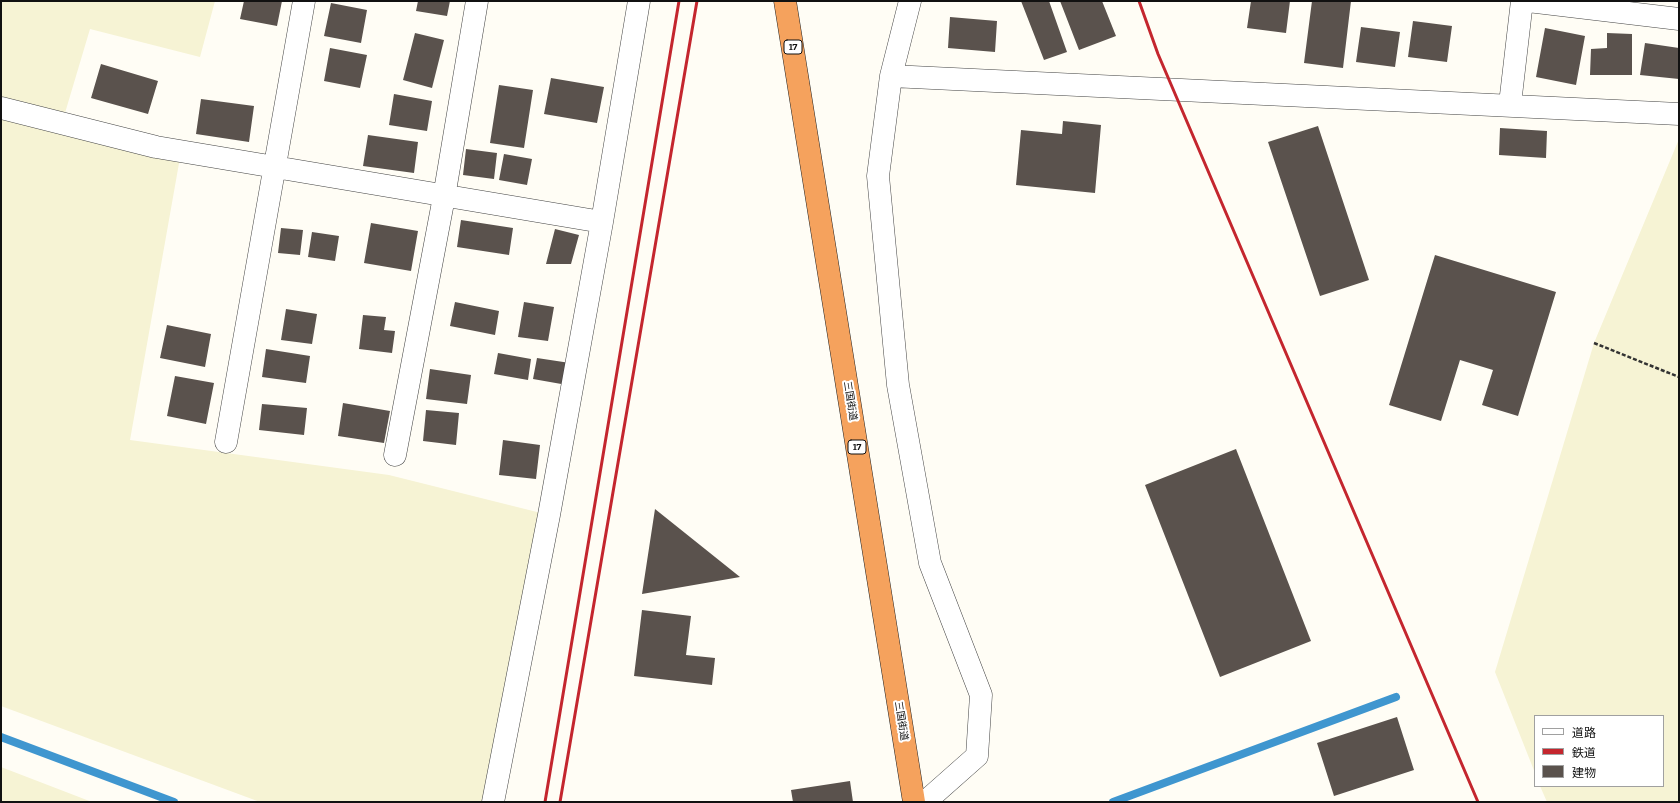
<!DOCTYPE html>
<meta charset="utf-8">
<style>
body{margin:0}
#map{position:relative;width:1680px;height:803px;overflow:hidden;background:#fffdf5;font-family:Bitter,"Noto Sans JP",serif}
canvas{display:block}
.frame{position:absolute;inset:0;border:2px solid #111;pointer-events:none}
.legend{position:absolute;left:1534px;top:715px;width:130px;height:72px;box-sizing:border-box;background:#fff;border:1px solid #a0a0a0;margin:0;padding:5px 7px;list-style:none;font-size:12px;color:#111}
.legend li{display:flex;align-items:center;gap:8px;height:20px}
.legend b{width:20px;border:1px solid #a0a0a0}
</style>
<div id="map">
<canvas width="1680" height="803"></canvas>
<div class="frame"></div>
<ul class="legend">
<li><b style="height:5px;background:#fff"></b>道路</li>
<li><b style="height:5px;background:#c4262e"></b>鉄道</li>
<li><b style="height:11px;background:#5a524d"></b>建物</li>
</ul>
</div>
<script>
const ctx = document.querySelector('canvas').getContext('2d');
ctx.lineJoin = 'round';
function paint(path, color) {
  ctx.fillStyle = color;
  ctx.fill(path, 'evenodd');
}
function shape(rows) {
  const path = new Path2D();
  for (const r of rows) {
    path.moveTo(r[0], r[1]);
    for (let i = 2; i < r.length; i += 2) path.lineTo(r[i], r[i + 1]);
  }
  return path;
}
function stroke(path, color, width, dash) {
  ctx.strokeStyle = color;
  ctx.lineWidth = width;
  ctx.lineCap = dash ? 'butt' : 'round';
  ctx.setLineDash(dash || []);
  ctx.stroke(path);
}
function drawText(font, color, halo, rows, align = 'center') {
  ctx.font = font + ' Bitter,"Noto Sans JP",serif';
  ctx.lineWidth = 4;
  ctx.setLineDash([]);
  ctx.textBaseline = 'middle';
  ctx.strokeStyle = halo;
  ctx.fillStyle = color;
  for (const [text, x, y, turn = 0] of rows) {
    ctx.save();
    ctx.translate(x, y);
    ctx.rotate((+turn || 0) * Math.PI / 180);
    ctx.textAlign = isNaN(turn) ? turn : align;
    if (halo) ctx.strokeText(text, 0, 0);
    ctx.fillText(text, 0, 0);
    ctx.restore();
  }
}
const farmland = shape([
 [1,1,215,1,200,57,90,29,62,123,181,152,130,440,389,475,549,515,493,802,260,802,1,706],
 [1679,139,1679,802,1547,802,1540,786,1663,786,1663,716,1535,716,1535,773,1495,672,1594,343],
 [1,767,92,802,1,802]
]);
const stream = shape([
 [1,737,174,802],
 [1113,802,1396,697]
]);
const building = shape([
 [244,1,282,1,277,26,240,19],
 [418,1,450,1,447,16,416,11],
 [1021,1,1049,1,1067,52,1044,60],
 [1060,1,1102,1,1116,36,1079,50],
 [1251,1,1290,1,1286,33,1247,28],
 [1312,1,1351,1,1343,68,1304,63],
 [331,3,367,10,361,43,324,36],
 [950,17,997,21,995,52,948,48],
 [1413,21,1452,26,1447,62,1408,57],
 [1361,27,1400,32,1395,67,1356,62],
 [1545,28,1585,36,1576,85,1536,77],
 [415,33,444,40,432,88,403,80],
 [1607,33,1632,34,1632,75,1590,75,1591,49,1607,48],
 [1645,43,1679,48,1679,79,1640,75],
 [330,48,367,55,360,88,324,81],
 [101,64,158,81,148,114,91,98],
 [551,78,604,87,597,123,544,114],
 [499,85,533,90,524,148,490,143],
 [394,94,432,101,427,131,389,125],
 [201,99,254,106,249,142,196,134],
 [1063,121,1101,125,1095,193,1016,185,1021,130,1062,134],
 [1318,126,1369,280,1320,296,1268,142],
 [1500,128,1547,131,1546,158,1499,155],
 [368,135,418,142,414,173,363,166],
 [466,149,497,153,494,179,463,175],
 [504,154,532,159,527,185,499,180],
 [461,220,513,228,509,255,457,247],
 [371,223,418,231,411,271,364,263],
 [281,228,303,230,300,255,278,253],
 [555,229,579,235,571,264,546,264],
 [312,232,339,236,335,261,308,257],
 [1435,255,1556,292,1518,416,1482,405,1493,370,1460,360,1441,421,1389,405],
 [455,302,499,311,495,335,450,326],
 [524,302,554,307,548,341,518,337],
 [286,309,317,314,312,344,281,340],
 [363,315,386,317,384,330,395,331,392,353,359,349],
 [167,325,211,334,205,367,160,358],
 [266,349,310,356,306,383,262,377],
 [498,353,531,359,528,380,494,374],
 [537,358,570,363,567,385,533,379],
 [430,369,471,375,467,404,426,399],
 [175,376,214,383,206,424,167,416],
 [343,403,390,411,384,443,338,436],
 [262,404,307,408,304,435,259,430],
 [426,410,459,413,456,445,423,441],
 [503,440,540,445,536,479,499,475],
 [1236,449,1311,641,1220,677,1145,485],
 [655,509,740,577,642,594],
 [642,610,691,616,686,655,715,658,712,685,634,676],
 [1397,717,1414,770,1334,796,1317,743],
 [850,781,853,802,793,802,791,790]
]);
const path = shape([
 [1594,343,1679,377]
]);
const minor = shape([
 [910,1,891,76,878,176,898,385,930,563,981,695,977,756,925,802],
 [1528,1,1679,19],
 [891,76,1679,114],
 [1510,104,1522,1],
 [1,108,156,147,602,222],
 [226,442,304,1],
 [395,455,444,197,477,1],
 [493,802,549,515,602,222,639,1]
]);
const highway = shape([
 [785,1,914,802]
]);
const rail = shape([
 [1139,1,1158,54,1478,802],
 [545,802,679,1],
 [560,802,697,1]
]);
const shields = [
 [793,47,18],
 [857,447,18]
];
const shieldNames = [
 ["17",793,47],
 ["17",857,447]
];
const streetNames = [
 ["三国街道",850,401,81],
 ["三国街道",901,721,81]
];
paint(farmland, '#f6f3d4');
stroke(stream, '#3f96cf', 8);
paint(building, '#5a524d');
stroke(minor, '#444', 23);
stroke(highway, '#222', 23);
stroke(path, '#333', 2.5, [4, 2]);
stroke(minor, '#fff', 22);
stroke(highway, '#f5a25d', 22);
stroke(rail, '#c4262e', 3);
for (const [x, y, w] of shields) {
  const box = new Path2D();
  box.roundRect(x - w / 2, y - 7, w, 14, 3);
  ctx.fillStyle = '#fff';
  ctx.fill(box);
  stroke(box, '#111', 1);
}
drawText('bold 9px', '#111', null, shieldNames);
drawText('10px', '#111', '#fff', streetNames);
</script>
